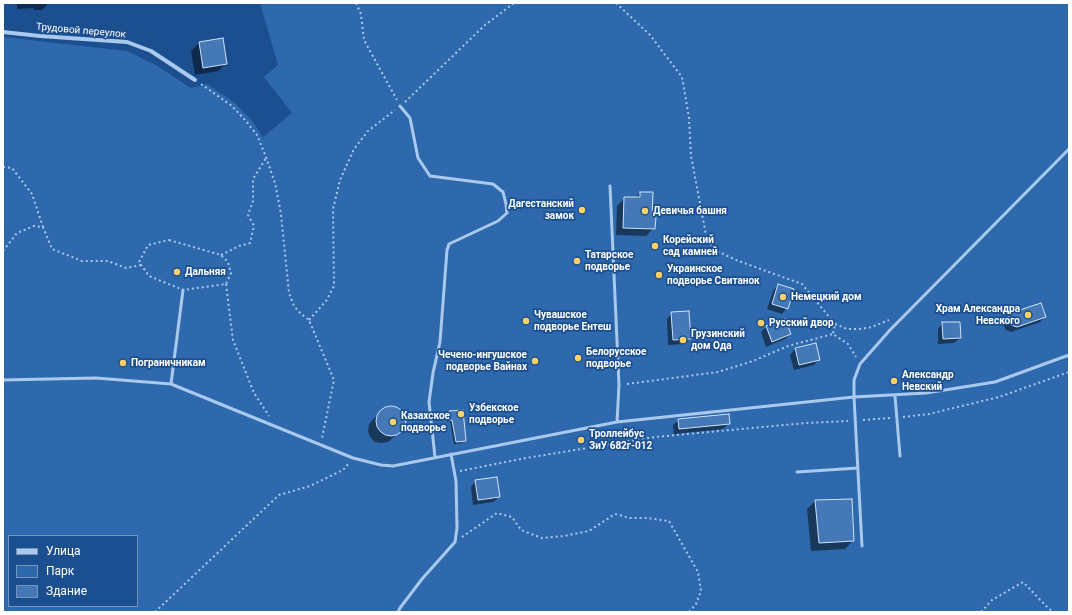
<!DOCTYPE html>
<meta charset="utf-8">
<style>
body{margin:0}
#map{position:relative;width:1072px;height:615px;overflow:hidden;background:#1b4f8f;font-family:Roboto,sans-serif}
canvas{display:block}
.frame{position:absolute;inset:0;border:4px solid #fff;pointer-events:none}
.legend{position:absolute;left:8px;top:535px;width:130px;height:72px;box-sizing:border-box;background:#1b4f8f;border:1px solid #7695bc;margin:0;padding:5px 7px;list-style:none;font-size:12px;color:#fff}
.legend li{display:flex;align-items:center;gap:8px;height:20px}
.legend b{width:20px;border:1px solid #7695bc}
</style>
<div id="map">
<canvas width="1072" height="615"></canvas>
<div class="frame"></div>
<ul class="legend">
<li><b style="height:5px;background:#a9c9ee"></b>Улица</li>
<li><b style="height:11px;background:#2e69ad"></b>Парк</li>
<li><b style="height:11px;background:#4478b7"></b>Здание</li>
</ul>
</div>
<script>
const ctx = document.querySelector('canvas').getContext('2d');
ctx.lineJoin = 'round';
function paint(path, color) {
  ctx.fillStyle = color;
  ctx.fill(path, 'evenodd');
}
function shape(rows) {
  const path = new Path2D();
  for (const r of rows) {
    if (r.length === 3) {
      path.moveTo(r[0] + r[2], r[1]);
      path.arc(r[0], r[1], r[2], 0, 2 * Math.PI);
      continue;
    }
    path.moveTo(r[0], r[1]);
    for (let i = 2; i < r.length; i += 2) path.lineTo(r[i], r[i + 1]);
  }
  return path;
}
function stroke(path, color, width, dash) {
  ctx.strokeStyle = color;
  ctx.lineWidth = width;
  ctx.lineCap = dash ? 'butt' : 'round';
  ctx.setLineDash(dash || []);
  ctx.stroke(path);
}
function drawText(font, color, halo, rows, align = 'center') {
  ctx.font = font + ' Roboto,sans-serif';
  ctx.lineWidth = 3.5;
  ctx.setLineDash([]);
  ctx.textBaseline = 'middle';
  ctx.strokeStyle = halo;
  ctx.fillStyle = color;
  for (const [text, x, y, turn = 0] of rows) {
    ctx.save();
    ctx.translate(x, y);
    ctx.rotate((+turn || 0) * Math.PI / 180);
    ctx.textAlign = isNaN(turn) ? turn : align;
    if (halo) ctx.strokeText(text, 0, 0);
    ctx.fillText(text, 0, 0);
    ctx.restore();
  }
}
const green = shape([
 [260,3,1069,3,1069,612,3,612,3,37,127,51,156,65,191,88,207,84,235,103,253,122,263,137,292,113,264,77,278,65],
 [9,536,137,536,137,606,9,606]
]);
const shadow = shape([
 [17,3,47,3,47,5,42,10,34,10,34,8,17,9],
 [222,39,226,63,218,71,195,75,191,51,199,43],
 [640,193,654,228,646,236,616,235,617,206,625,198,635,198],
 [778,285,787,308,782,314,767,309,773,291],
 [672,313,690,339,685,344,668,345,667,319],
 [1012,314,1045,317,1040,322,1011,332,1006,330,1003,324],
 [785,320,790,334,785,339,766,347,761,332,766,327],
 [943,323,960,338,954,343,938,344,938,329],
 [815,344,819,359,814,365,794,370,790,355,795,349],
 [392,407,398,409,402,412,405,418,405,424,402,430,388,442,381,443,375,442,370,437,368,431,369,424,381,411,386,408],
 [462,411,465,440,462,443,454,444,450,421,447,422,447,414,449,412],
 [679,420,729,423,723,429,674,434,673,425],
 [476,481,499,497,493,502,473,505,471,487],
 [815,501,853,541,845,549,811,551,807,509]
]);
const building = shape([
 [223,38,227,64,203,68,199,42,223,38],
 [640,192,653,192,652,217,656,217,655,229,623,228,624,197,640,197,640,192],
 [778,284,794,289,788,309,772,304,778,284],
 [1041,303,1046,317,1017,327,1011,325,1008,318,1011,313,1041,303],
 [689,311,691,339,673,340,671,312,689,311],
 [785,319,791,334,772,342,766,326,785,319],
 [942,322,960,322,961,338,943,339,942,322],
 [816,343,820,360,799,365,795,348,816,343],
 [391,421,15],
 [463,410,466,441,456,442,452,420,449,420,449,411,463,410],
 [729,414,730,424,679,429,678,419,729,414],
 [497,477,500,497,478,500,475,480,497,477],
 [852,499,854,541,819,543,815,500,852,499]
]);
const path = shape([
 [356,3,361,14,364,40,397,100],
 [616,3,650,35,682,77,689,118,691,156,707,240,717,251,736,260,802,284,835,324,833,334],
 [201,84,232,106,246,121,257,135,266,157,275,183,281,214,289,293,294,306,301,314,309,320,334,380,322,438],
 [405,102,485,25,514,3],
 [3,167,12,168,32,194,43,227],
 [169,240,221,255,228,262,231,273,226,284,183,290,149,276,139,262,148,245,169,240],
 [3,251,17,233,34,226,43,227,52,249,82,261,108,261,126,268,141,265],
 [221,255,239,246,250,243,254,226,248,215,253,201,253,179,266,158],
 [226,284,233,340,254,393,269,416],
 [309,320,326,301,334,286,333,209,340,180,354,149,368,131,395,110],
 [835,324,847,329,859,329,872,327,889,320],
 [627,384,718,372,753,361,788,346,833,334,848,344,856,357],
 [903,417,929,414,999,397,1069,372],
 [863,420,890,418],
 [460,471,526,458,655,437,806,423,848,421],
 [462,537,497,513,512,517,521,530,542,538,564,536,589,531,615,514,630,518,647,518,669,521,698,572,701,591,696,604,689,612],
 [155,612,279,495,310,486,343,470,349,463],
 [981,612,992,600,1023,582,1046,606,1053,612]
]);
const lane = shape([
 [400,106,410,118,418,158,430,176,493,184,503,192,506,204,507,213,498,221,449,244,447,250,440,342,433,373,429,402,435,457],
 [610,186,619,385,617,422],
 [3,380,96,378,171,384,353,458,381,465,393,466,617,422,854,397,926,393,995,382,1069,355],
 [171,384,183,290],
 [895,396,900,456],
 [797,472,858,468],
 [862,546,854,397,854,380,860,364,890,330,1069,149],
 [398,612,400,608,422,579,455,542,457,528,456,481,451,454]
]);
const street = shape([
 [3,32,40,36,127,42,151,51,195,80]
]);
const markers = [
 [582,210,4,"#ffd166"],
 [645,211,4,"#ffd166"],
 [655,246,4,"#ffd166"],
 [577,261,4,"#ffd166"],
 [177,272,4,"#ffd166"],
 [659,275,4,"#ffd166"],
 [783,297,4,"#ffd166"],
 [1028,315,4,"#ffd166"],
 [526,321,4,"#ffd166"],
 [761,323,4,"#ffd166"],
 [683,340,4,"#ffd166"],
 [578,358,4,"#ffd166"],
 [535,361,4,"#ffd166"],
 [123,363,4,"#ffd166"],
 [894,381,4,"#ffd166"],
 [461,414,4,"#ffd166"],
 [393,422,4,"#ffd166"],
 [581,440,4,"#ffd166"]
];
const streetNames = [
 ["Трудовой переулок",81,31,5]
];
const poiNames = [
 ["Дагестанский",574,204,"right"],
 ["замок",574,216,"right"],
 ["Девичья башня",653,211],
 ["Корейский",663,240],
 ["сад камней",663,252],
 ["Татарское",585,255],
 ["подворье",585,267],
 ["Украинское",667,269],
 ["подворье Свитанок",667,281],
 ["Дальняя",185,272],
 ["Немецкий дом",791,297],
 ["Храм Александра",1020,309,"right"],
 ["Невского",1020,321,"right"],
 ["Чувашское",534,315],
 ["подворье Ентеш",534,327],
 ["Русский двор",769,323],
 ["Грузинский",691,334],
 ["дом Ода",691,346],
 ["Белорусское",586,352],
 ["подворье",586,364],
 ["Чечено-ингушское",527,355,"right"],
 ["подворье Вайнах",527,367,"right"],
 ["Пограничникам",131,363],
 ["Александр",902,375],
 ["Невский",902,387],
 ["Узбекское",469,408],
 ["подворье",469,420],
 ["Казахское",401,416],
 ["подворье",401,428],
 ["Троллейбус",589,434],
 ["ЗиУ 682г-012",589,446]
];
paint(green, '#2e69ad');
paint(shadow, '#0007');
paint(building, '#4478b7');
stroke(building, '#cfe3fa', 1);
stroke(path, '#a9c9ee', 2, [2, 3]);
stroke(lane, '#a9c9ee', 3);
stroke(street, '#a9c9ee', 4);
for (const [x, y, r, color] of markers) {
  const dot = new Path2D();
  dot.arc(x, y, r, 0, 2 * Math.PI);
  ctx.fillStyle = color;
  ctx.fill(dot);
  stroke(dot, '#1b4f8f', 1.5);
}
drawText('10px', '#fff', '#1b4f8f', streetNames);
drawText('bold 10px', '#fff', '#1b4f8f', poiNames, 'left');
</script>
